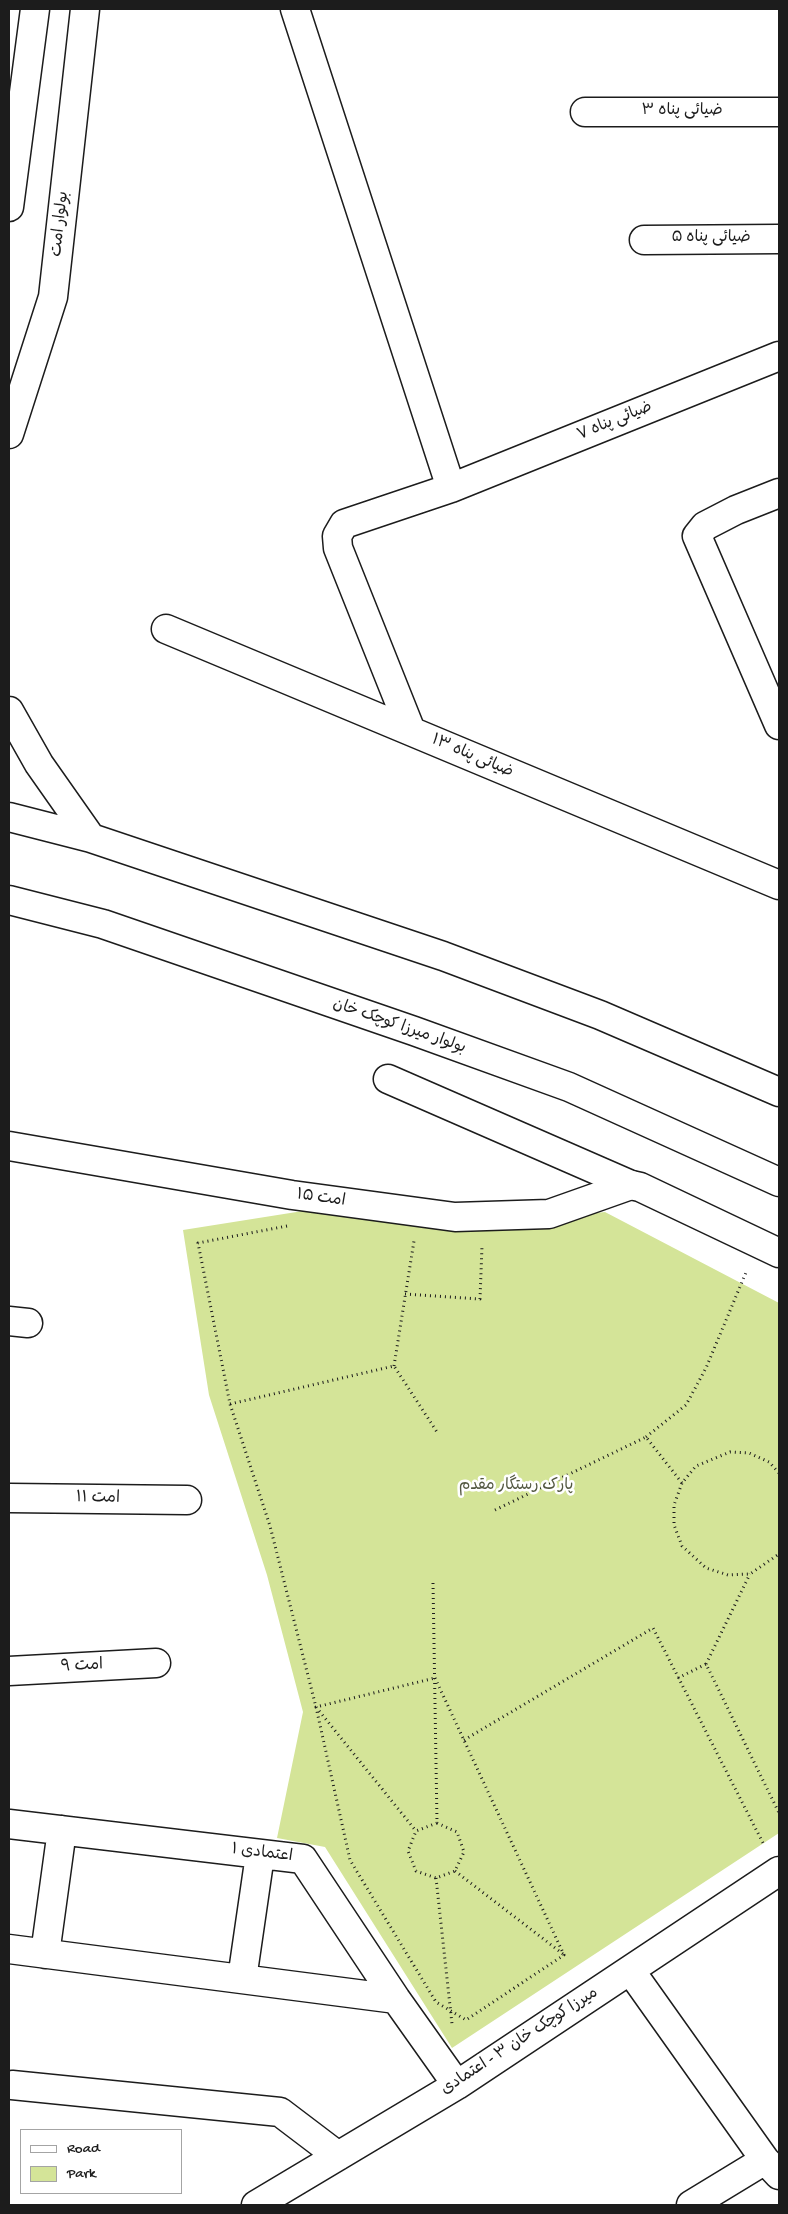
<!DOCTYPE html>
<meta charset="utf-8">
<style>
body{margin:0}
#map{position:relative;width:788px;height:2214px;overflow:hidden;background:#fff;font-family:"Gochi Hand",sans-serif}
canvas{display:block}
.frame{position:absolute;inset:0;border:10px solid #1c1c1c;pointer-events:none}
.legend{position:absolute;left:20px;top:2129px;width:162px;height:65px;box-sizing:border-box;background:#fff;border:1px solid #a4a4a4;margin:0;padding:6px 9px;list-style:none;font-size:15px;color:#1c1c1c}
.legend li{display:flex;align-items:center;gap:10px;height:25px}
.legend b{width:25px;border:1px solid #a4a4a4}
</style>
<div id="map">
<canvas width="788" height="2214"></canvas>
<div class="frame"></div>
<ul class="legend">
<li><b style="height:6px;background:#fff"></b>Road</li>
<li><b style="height:14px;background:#d4e498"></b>Park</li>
</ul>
</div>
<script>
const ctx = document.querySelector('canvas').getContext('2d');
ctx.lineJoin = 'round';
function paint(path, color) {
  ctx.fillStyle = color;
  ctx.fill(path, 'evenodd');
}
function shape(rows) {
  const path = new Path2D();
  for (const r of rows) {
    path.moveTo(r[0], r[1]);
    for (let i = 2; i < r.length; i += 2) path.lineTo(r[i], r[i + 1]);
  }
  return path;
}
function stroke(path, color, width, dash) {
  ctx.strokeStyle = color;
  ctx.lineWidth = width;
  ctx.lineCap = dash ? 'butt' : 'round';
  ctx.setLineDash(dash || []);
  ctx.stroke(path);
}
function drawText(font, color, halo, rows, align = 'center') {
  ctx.font = font + ' "Gochi Hand","Playpen Sans Arabic",sans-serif';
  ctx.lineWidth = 5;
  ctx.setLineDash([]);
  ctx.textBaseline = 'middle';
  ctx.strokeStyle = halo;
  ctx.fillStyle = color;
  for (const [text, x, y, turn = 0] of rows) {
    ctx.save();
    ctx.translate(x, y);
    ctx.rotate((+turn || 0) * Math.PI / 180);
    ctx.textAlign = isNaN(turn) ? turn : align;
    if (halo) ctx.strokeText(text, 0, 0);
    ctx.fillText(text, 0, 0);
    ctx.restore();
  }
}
const green = shape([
 [328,1207,483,1225,605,1212,779,1303,779,1833,452,2048,325,1847,277,1838,303,1712,267,1575,209,1395,183,1230]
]);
const path = shape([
 [287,1226,198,1243,230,1404,270,1526,316,1707,416,1831],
 [405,1294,480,1299,482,1246],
 [394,1366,414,1241],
 [230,1404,394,1366,437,1432],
 [646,1437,686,1405,706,1368,747,1270],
 [779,1473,769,1462,749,1453,730,1452,696,1466,682,1483,674,1505,674,1525,682,1546,706,1568,728,1575,750,1574,779,1554],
 [495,1510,646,1437,682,1483],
 [433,1583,437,1823],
 [706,1664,750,1574],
 [435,1678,564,1955,466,2020,436,2002,350,1860,316,1707,435,1678],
 [678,1678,706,1664,779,1813],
 [464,1740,653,1628,764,1845],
 [437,1823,457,1832,464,1852,455,1871,436,1878,416,1871,408,1851,416,1831,437,1823],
 [455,1871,563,1954],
 [436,1878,452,2024]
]);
const pedestrian = shape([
 [388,1079,631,1185,640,1187,779,1253]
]);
const minor = shape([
 [295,9,451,488],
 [585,112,779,112],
 [644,240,779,239],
 [779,493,736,510,705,526,697,536,779,725],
 [166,629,779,885],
 [411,731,338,548,337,536,344,524,451,488,779,356],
 [9,1146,292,1195,455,1217,549,1214,631,1185],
 [9,1321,28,1323],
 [9,1498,187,1500],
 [9,1671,156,1663],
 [9,1824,303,1859,396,1999,457,2085],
 [9,1949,396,1999],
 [45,1954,62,1830],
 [630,1970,765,2160,779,2175],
 [242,1979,260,1855],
 [12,2085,280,2112,338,2156],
 [256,2205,457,2085,779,1871],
 [691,2205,765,2160]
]);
const secondary = shape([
 [9,207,35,9],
 [9,434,53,297,85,9],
 [9,711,39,764,91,838],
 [9,817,91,838,443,956,600,1015,779,1092],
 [9,900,103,924,414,1031,569,1087,779,1182]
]);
const streetNames = [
 ["ضیائی پناه ۳",682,112],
 ["بولوار امت",61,224,-84],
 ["ضیائی پناه ۵",711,239],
 ["ضیائی پناه ۷",615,422,-22],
 ["ضیائی پناه ۱۳",472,757,23],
 ["بولوار میرزا کوچک خان",399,1027,19],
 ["امت ۱۵",321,1199,8],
 ["امت ۱۱",98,1499,1],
 ["امت ۹",82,1667,-3],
 ["اعتمادی ۱",262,1854,7],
 ["میرزا کوچک خان ۳ - اعتمادی",520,2042,-33]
];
const parkNames = [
 ["پارک رستگار مقدم",516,1487]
];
paint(green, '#d4e498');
stroke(pedestrian, '#1c1c1c', 31);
stroke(minor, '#1c1c1c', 31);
stroke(secondary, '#1c1c1c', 31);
stroke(path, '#1c1c1c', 3, [1, 4]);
stroke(pedestrian, '#fff', 28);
stroke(minor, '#fff', 28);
stroke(secondary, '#fff', 28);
drawText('16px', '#1c1c1c', '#fff', streetNames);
drawText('16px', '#535841', '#fff', parkNames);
</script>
